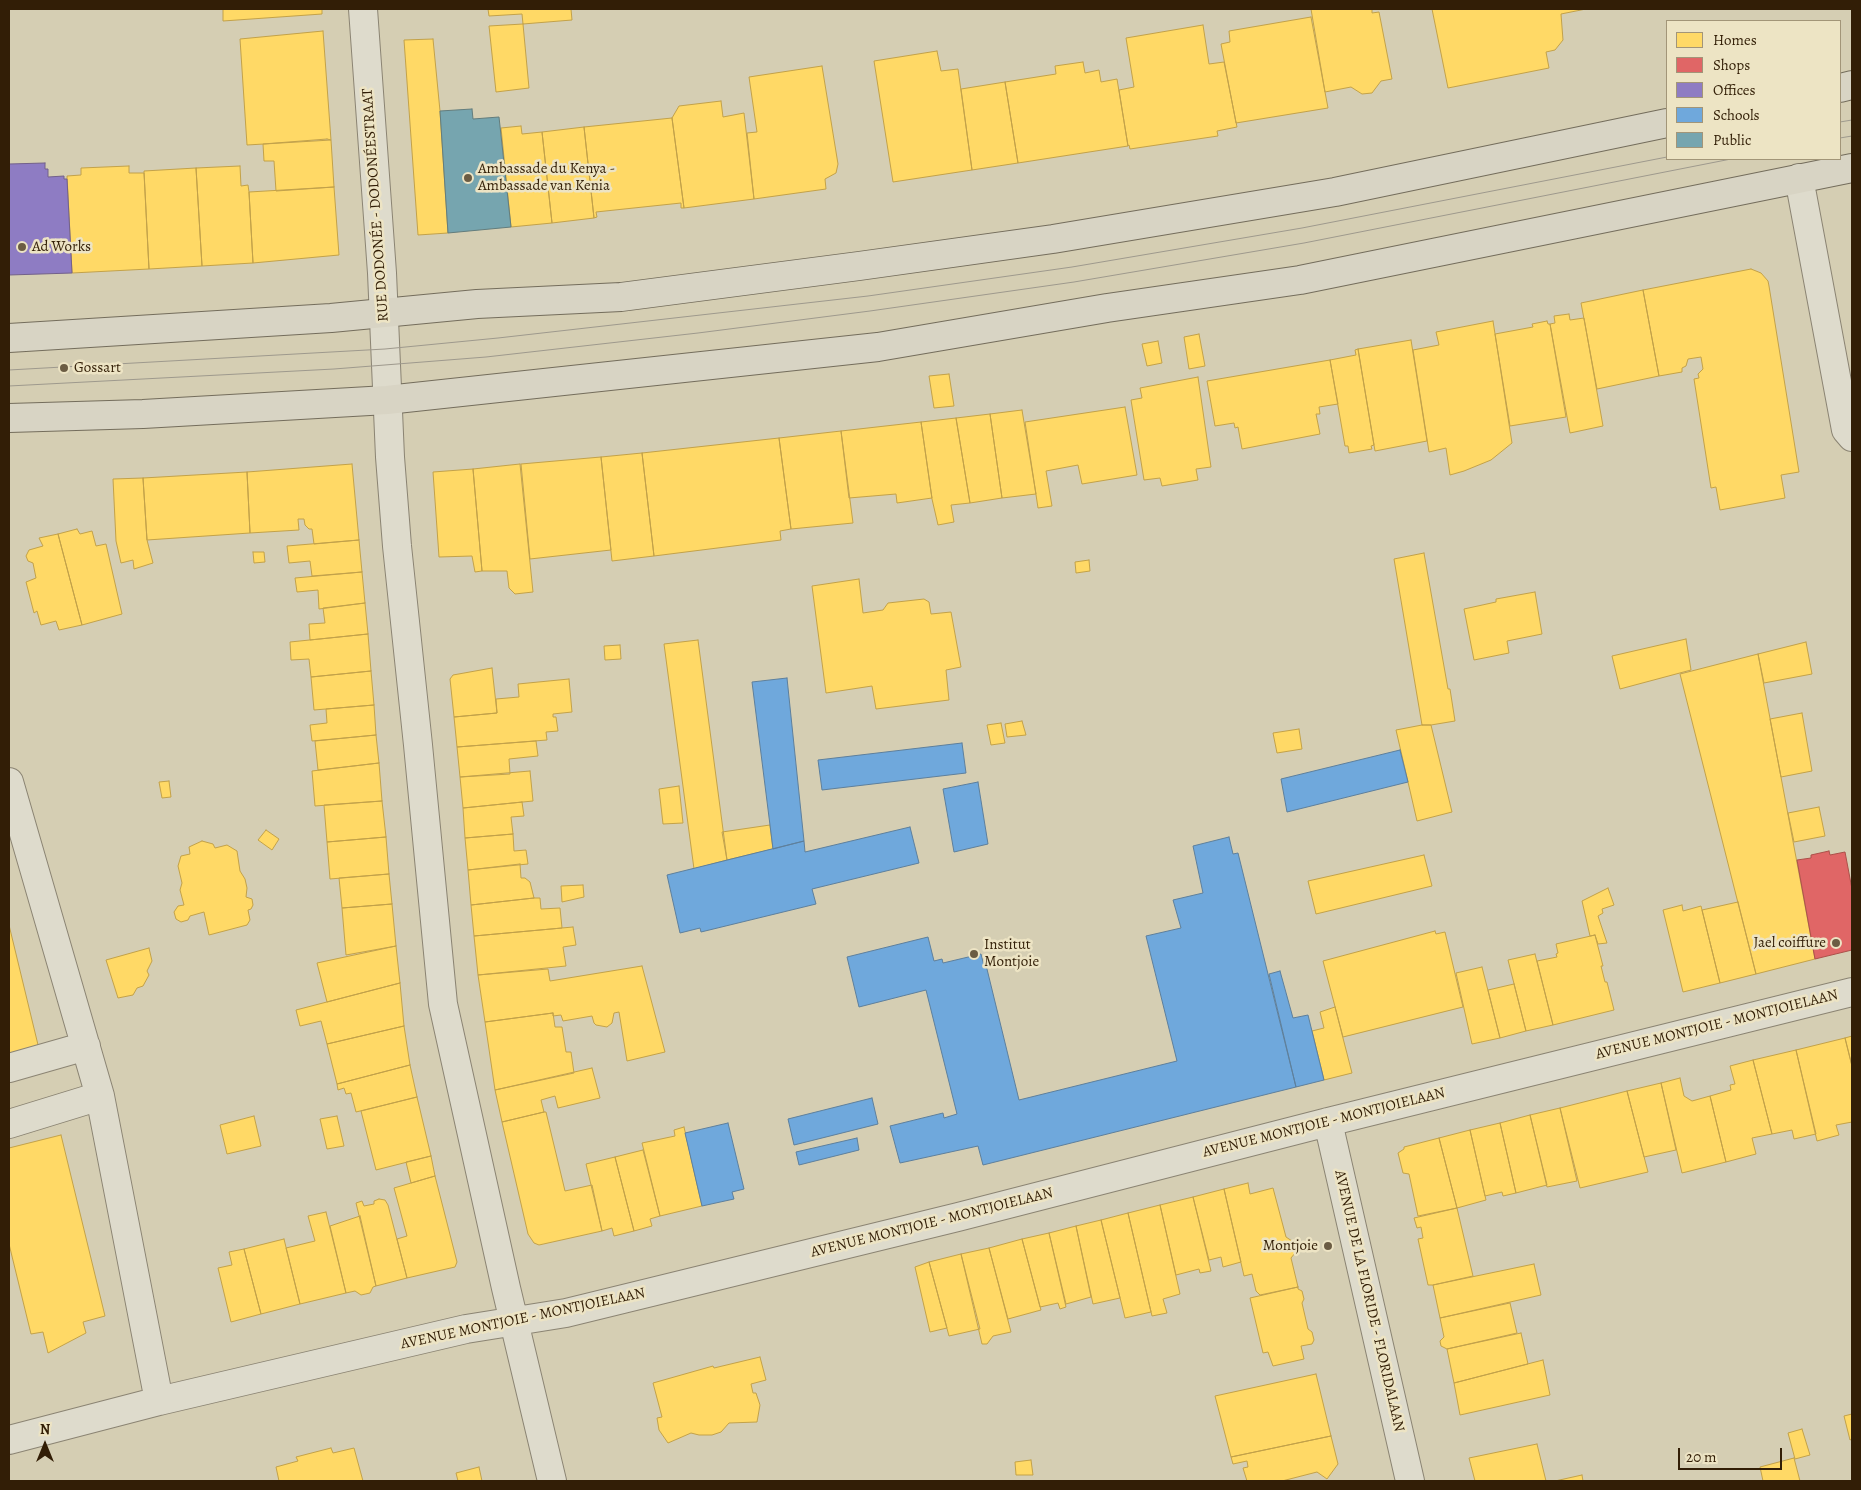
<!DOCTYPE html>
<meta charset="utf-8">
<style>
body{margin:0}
#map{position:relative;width:1861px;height:1490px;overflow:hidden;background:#d5ceb3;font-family:Alegreya,serif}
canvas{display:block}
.frame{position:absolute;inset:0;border:10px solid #321e06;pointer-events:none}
.legend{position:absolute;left:1666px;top:20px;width:175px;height:140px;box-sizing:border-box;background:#ede4c4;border:1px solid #a29578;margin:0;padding:6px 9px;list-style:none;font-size:15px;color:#321e06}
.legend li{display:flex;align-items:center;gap:10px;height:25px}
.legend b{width:25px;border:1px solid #a29578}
.north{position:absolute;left:20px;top:1420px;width:50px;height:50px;-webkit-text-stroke:4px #ede4c4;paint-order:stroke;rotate:0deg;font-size:14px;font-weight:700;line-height:20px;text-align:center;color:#321e06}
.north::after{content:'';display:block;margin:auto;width:18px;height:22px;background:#321e06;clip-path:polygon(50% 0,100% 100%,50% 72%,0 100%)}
.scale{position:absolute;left:1678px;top:1448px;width:104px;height:22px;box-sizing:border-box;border:2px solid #321e06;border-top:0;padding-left:6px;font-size:15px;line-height:18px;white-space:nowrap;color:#321e06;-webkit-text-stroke:4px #ede4c4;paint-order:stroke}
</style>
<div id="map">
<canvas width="1861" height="1490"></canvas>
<div class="frame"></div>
<ul class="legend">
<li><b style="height:14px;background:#ffd966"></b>Homes</li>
<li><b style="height:14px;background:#e06666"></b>Shops</li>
<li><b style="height:14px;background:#8e7cc3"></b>Offices</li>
<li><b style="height:14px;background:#6fa8dc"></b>Schools</li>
<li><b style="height:14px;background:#76a5af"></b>Public</li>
</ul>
<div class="north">N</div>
<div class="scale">20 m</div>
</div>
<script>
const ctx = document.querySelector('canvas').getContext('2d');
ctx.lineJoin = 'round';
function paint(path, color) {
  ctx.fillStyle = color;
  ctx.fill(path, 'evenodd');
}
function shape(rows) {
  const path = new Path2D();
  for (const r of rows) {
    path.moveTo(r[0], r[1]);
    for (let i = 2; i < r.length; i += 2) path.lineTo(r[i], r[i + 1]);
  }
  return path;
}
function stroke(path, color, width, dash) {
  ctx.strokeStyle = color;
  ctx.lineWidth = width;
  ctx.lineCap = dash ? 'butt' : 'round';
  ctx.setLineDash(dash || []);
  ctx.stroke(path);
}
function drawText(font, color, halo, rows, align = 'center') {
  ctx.font = font + ' Alegreya,serif';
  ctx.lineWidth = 5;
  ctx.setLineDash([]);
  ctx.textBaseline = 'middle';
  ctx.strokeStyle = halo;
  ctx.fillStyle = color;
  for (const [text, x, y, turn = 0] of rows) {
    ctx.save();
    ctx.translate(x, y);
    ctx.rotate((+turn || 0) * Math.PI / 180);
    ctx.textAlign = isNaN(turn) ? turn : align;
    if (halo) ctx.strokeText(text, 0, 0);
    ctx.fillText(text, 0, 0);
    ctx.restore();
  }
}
const homes = shape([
 [223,9,322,9,322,14,223,21,223,9],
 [488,9,571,9,572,20,523,24,522,14,489,16,488,9],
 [1311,9,1372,9,1372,13,1379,12,1392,79,1381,81,1372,93,1362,94,1351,87,1325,92,1311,9],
 [1432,9,1586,9,1561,14,1563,40,1555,50,1546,52,1549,68,1448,88,1432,9],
 [1311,17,1328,108,1236,123,1221,44,1230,42,1229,31,1311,17],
 [523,24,529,88,496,92,489,26,523,24],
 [1203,25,1209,64,1224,62,1237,127,1217,131,1218,136,1130,149,1129,145,1128,146,1119,90,1134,87,1126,38,1203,25],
 [323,31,331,140,247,145,240,39,323,31],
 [433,39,440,111,448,233,418,235,404,40,433,39],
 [937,51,941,71,958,69,972,170,893,182,874,61,937,51],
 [1083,62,1085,73,1099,70,1101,82,1117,79,1128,146,1018,163,1005,82,1056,74,1055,66,1083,62],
 [822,66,838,164,836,173,825,179,826,189,754,199,747,133,757,132,749,77,822,66],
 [1005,82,1018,163,972,170,961,89,1005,82],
 [721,101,723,117,744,113,754,199,684,208,672,118,679,106,721,101],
 [672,118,684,208,681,208,681,203,596,212,597,217,594,218,584,127,672,118],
 [521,126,522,134,542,132,552,223,511,227,501,128,521,126],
 [584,127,594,218,552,223,542,132,584,127],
 [327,139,331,140,334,187,276,191,274,161,264,161,263,144,327,139],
 [129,166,129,173,144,173,149,269,72,273,67,176,81,175,81,168,129,166],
 [240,166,241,186,248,185,249,192,253,263,202,266,196,168,240,166],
 [196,168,202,266,149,269,144,171,196,168],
 [334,187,339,255,253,263,249,192,334,187],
 [1751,269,1761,273,1768,281,1769,286,1799,472,1781,475,1785,498,1720,510,1716,487,1711,488,1694,379,1699,378,1698,374,1703,369,1701,357,1688,359,1686,366,1682,368,1682,372,1659,376,1643,290,1751,269],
 [1643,290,1659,376,1597,389,1581,303,1643,290],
 [1569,314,1570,320,1584,318,1603,426,1570,433,1550,324,1555,323,1554,316,1569,314],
 [1493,321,1512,443,1491,460,1464,471,1450,475,1446,448,1429,452,1413,350,1439,345,1436,332,1493,321],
 [1547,321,1548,324,1550,324,1566,417,1510,426,1495,334,1533,327,1532,324,1547,321],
 [1199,334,1205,366,1189,369,1184,337,1199,334],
 [1411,340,1427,441,1375,451,1358,349,1411,340],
 [1158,341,1162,363,1147,366,1142,344,1158,341],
 [1358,349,1374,445,1371,446,1372,449,1349,453,1348,446,1345,446,1330,360,1356,355,1355,350,1358,349],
 [1330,360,1338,404,1319,407,1320,414,1316,414,1320,434,1242,449,1238,427,1235,428,1234,423,1215,426,1207,381,1330,360],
 [949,374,954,406,934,408,929,376,949,374],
 [1198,377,1211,467,1196,469,1198,480,1162,486,1160,478,1144,480,1131,400,1142,398,1140,388,1198,377],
 [1125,407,1137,475,1082,484,1078,465,1046,471,1052,506,1038,508,1025,422,1125,407],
 [1022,410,1036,494,1002,498,990,414,1022,410],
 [990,414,1002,498,970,503,956,418,990,414],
 [956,418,970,503,951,505,954,522,938,525,932,499,921,422,956,418],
 [921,422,932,498,897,503,896,494,849,498,841,431,921,422],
 [841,431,853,523,791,529,779,438,841,431],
 [779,438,791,529,780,531,781,540,654,556,642,453,779,438],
 [642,453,654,556,612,561,601,457,642,453],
 [601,457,611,550,530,559,521,464,601,457],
 [352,464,359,540,314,544,312,529,309,529,305,525,304,519,298,519,299,530,250,533,247,472,352,464],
 [520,464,533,592,515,594,509,588,507,571,482,571,473,469,520,464],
 [473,469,482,571,475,572,472,556,439,557,433,472,473,469],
 [247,472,250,533,147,540,143,478,247,472],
 [143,478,147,540,153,563,134,569,133,560,121,563,116,541,113,479,143,478],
 [77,529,80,534,92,531,96,546,106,544,122,614,82,625,58,534,77,529],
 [58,534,82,625,59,630,56,621,41,625,37,611,34,613,26,582,36,578,33,563,28,561,26,556,29,550,43,546,39,538,58,534],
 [359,540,362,572,312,576,310,561,289,563,287,546,359,540],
 [253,552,264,552,265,562,254,563,253,552],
 [1424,553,1448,689,1450,689,1455,721,1431,725,1422,725,1394,559,1424,553],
 [1089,560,1090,571,1076,573,1075,562,1089,560],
 [362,572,365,603,319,609,318,590,297,592,295,578,362,572],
 [859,579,863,613,883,610,888,603,924,599,929,602,931,614,951,612,961,667,946,670,949,700,876,709,872,686,826,693,812,586,859,579],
 [1535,592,1542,634,1507,641,1509,653,1474,660,1464,609,1496,602,1496,599,1535,592],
 [365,603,368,634,310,640,309,624,325,623,323,608,365,603],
 [368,634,371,671,311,677,309,659,291,660,290,642,368,634],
 [1686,639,1691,670,1620,689,1612,656,1686,639],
 [698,640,727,860,694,869,664,644,698,640],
 [1806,642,1812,674,1764,683,1758,654,1806,642],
 [620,645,621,659,605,660,604,646,620,645],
 [1758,654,1815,959,1756,974,1680,674,1758,654],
 [492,668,497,713,454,717,450,679,453,675,492,668],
 [371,671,374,705,314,710,311,677,371,671],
 [569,679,572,712,553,714,553,717,556,717,558,731,546,732,547,740,457,747,454,717,497,713,496,699,519,697,518,684,569,679],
 [374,705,376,735,312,741,310,725,327,723,326,709,374,705],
 [1802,713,1812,771,1781,777,1770,719,1802,713],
 [1022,721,1026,735,1007,737,1005,724,1022,721],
 [1001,723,1005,743,991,745,987,725,1001,723],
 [1422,725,1431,725,1452,812,1417,821,1396,730,1422,725],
 [1299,729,1302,749,1277,753,1273,733,1299,729],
 [376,735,379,763,318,770,315,741,376,735],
 [536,741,538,756,509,759,510,774,460,777,457,747,536,741],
 [379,763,382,801,315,806,312,771,379,763],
 [530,771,533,801,463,808,460,777,530,771],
 [169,781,171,797,162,798,159,782,169,781],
 [679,786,683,823,663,824,659,789,679,786],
 [382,801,386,837,327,842,324,805,382,801],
 [522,802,524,816,511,817,513,834,465,838,463,808,522,802],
 [1819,807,1825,836,1794,842,1788,813,1819,807],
 [770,825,773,849,727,860,722,832,770,825],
 [266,830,279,839,272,850,258,840,266,830],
 [513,834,514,851,526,850,528,864,468,870,465,838,513,834],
 [386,837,389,874,330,879,327,842,386,837],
 [202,841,213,844,215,848,227,845,237,851,240,871,245,879,247,888,246,897,252,899,253,905,251,909,248,910,250,920,247,925,209,935,204,912,190,916,188,920,181,922,176,919,174,912,178,906,184,905,180,890,182,883,178,866,181,856,190,854,189,847,202,841],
 [1424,855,1432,886,1316,914,1308,881,1424,855],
 [520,864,521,878,525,878,530,882,534,898,471,905,468,870,520,864],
 [389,874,392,904,342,908,339,878,389,874],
 [583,885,584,897,562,902,561,886,583,885],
 [1608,888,1614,905,1602,909,1603,913,1598,916,1607,943,1598,944,1595,935,1590,936,1582,901,1608,888],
 [534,898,540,898,541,909,560,908,562,928,474,936,471,905,534,898],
 [1738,902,1756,974,1720,983,1702,910,1738,902],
 [392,904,396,946,346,955,342,908,392,904],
 [1682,905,1683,911,1701,906,1720,983,1683,992,1663,910,1682,905],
 [9,925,39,1049,9,1056,9,925],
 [573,927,576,945,563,947,566,966,478,975,474,936,573,927],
 [1435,931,1436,934,1445,932,1463,1007,1343,1037,1323,961,1435,931],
 [1595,935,1603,966,1601,966,1605,982,1607,982,1614,1010,1553,1025,1537,961,1557,957,1556,954,1558,953,1556,944,1595,935],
 [396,946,400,983,327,1002,317,963,396,946],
 [149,948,152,961,147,971,149,975,143,986,137,988,133,995,118,998,106,960,149,948],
 [1535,954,1553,1025,1526,1031,1508,960,1535,954],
 [642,966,665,1052,627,1061,619,1012,614,1013,612,1023,607,1027,596,1025,594,1023,592,1016,563,1021,561,1015,553,1016,553,1013,485,1022,478,975,548,969,550,981,642,966],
 [1482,967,1500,1038,1472,1044,1456,973,1482,967],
 [400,983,404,1026,327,1044,321,1021,300,1026,296,1010,400,983],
 [1514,984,1526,1031,1500,1038,1488,990,1514,984],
 [1335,1007,1352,1073,1324,1080,1312,1031,1324,1028,1320,1012,1335,1007],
 [553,1013,555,1027,562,1027,566,1052,571,1052,574,1073,495,1090,485,1022,553,1013],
 [404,1026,410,1065,337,1084,327,1044,404,1026],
 [1852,1036,1852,1066,1845,1038,1852,1036],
 [1845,1038,1852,1066,1852,1122,1836,1125,1839,1135,1817,1141,1796,1050,1845,1038],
 [1796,1050,1816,1134,1794,1139,1792,1130,1772,1134,1753,1060,1796,1050],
 [1753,1060,1772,1134,1752,1138,1756,1154,1726,1162,1710,1096,1731,1090,1730,1085,1735,1084,1730,1066,1753,1060],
 [410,1065,417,1097,356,1112,351,1093,346,1094,344,1088,338,1090,337,1084,410,1065],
 [592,1068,600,1098,558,1108,555,1096,541,1100,544,1112,502,1122,495,1090,592,1068],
 [1680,1078,1684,1096,1692,1101,1710,1096,1726,1162,1682,1173,1661,1083,1680,1078],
 [1661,1083,1676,1150,1644,1157,1627,1091,1661,1083],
 [1627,1091,1648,1172,1580,1188,1560,1108,1627,1091],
 [417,1097,431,1156,376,1170,361,1111,417,1097],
 [1560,1108,1577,1181,1547,1187,1530,1115,1560,1108],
 [544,1112,546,1112,565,1191,592,1185,602,1231,539,1245,534,1243,528,1234,502,1122,544,1112],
 [1530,1115,1547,1185,1516,1193,1500,1123,1530,1115],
 [254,1116,261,1146,227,1154,220,1125,254,1116],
 [337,1116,344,1146,327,1149,320,1119,337,1116],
 [1500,1123,1516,1193,1503,1196,1502,1192,1485,1196,1470,1130,1500,1123],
 [684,1127,702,1206,660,1216,642,1143,675,1136,674,1130,684,1127],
 [1470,1130,1486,1200,1457,1208,1439,1138,1470,1130],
 [61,1135,105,1316,83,1322,86,1333,48,1353,43,1332,31,1334,9,1244,9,1148,61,1135],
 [1439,1138,1457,1208,1418,1216,1409,1174,1403,1173,1398,1153,1404,1149,1404,1147,1439,1138],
 [643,1150,660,1216,650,1219,652,1226,634,1231,615,1157,643,1150],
 [431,1156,435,1176,411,1183,406,1162,431,1156],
 [615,1157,634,1231,614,1236,612,1228,602,1231,586,1164,615,1157],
 [435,1176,457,1262,455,1267,407,1278,397,1239,407,1236,394,1188,435,1176],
 [1248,1183,1250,1194,1273,1188,1286,1237,1292,1241,1295,1253,1291,1258,1298,1287,1260,1295,1256,1291,1252,1274,1244,1276,1224,1189,1248,1183],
 [1224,1189,1241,1262,1223,1267,1221,1257,1209,1260,1193,1197,1224,1189],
 [1193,1197,1211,1271,1200,1273,1199,1269,1176,1275,1160,1205,1193,1197],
 [379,1199,385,1200,388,1205,407,1278,376,1286,356,1203,362,1201,364,1206,374,1204,374,1201,379,1199],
 [1160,1205,1180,1294,1163,1299,1167,1313,1152,1316,1128,1213,1160,1205],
 [1457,1208,1473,1276,1433,1285,1428,1285,1418,1239,1423,1238,1421,1227,1417,1228,1414,1218,1457,1208],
 [326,1212,346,1293,300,1304,286,1248,315,1241,308,1216,326,1212],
 [1128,1213,1151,1312,1125,1318,1101,1220,1128,1213],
 [360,1216,376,1286,373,1287,370,1293,361,1295,355,1291,346,1293,330,1226,360,1216],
 [1101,1220,1120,1298,1093,1304,1076,1226,1101,1220],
 [1076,1226,1091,1297,1066,1304,1049,1233,1076,1226],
 [1049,1233,1066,1307,1060,1309,1058,1303,1040,1307,1022,1239,1049,1233],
 [284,1239,300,1304,261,1314,244,1249,284,1239],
 [1022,1239,1041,1310,1008,1319,989,1248,1022,1239],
 [989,1248,1011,1332,993,1336,987,1344,982,1344,961,1254,989,1248],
 [244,1249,261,1314,231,1322,218,1268,232,1265,229,1252,244,1249],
 [961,1254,980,1329,949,1336,929,1262,961,1254],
 [929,1262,947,1328,930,1332,915,1267,929,1262],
 [1534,1264,1541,1295,1440,1318,1433,1285,1534,1264],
 [1298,1287,1298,1289,1302,1291,1304,1299,1302,1303,1308,1329,1312,1332,1314,1340,1312,1344,1301,1346,1304,1359,1273,1366,1268,1352,1263,1353,1250,1298,1298,1287],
 [1510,1303,1517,1333,1447,1349,1441,1346,1440,1341,1444,1337,1440,1318,1510,1303],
 [1521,1333,1528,1364,1454,1383,1447,1349,1521,1333],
 [760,1357,766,1380,751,1384,753,1393,756,1393,760,1405,757,1422,729,1423,721,1432,712,1435,699,1435,691,1433,668,1443,659,1430,657,1418,662,1417,653,1383,713,1366,714,1368,760,1357],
 [1543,1360,1550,1395,1460,1415,1454,1383,1543,1360],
 [1316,1374,1331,1436,1231,1457,1215,1396,1316,1374],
 [1852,1414,1852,1439,1850,1440,1844,1416,1852,1414],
 [1802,1429,1810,1455,1795,1459,1788,1433,1802,1429],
 [1331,1436,1338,1464,1327,1479,1317,1472,1282,1481,1247,1481,1243,1468,1248,1467,1247,1461,1233,1464,1231,1457,1331,1436],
 [1537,1444,1546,1481,1475,1481,1469,1458,1537,1444],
 [331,1448,333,1453,354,1448,363,1481,279,1481,276,1467,298,1461,296,1457,331,1448],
 [1794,1458,1800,1481,1763,1481,1760,1467,1794,1458],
 [1031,1460,1033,1475,1016,1475,1015,1462,1031,1460],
 [479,1467,482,1481,458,1481,456,1473,479,1467],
 [1582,1475,1583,1481,1555,1481,1582,1475]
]);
const shops = shape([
 [1829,851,1830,855,1845,852,1852,889,1852,950,1815,959,1797,860,1811,858,1811,855,1829,851]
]);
const offices = shape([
 [45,163,45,169,48,169,48,177,64,176,64,179,67,179,72,273,9,275,9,164,45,163]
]);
const schools = shape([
 [787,678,804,841,773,849,752,682,787,678],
 [962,743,966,773,822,790,818,760,962,743],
 [1400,750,1408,782,1287,812,1281,779,1400,750],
 [978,782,988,844,954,852,943,789,978,782],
 [910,827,919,863,812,889,816,904,701,932,700,928,680,933,667,875,804,841,805,852,910,827],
 [1229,837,1233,854,1238,853,1296,1087,983,1165,978,1146,900,1163,890,1126,943,1113,944,1118,957,1114,926,990,859,1007,847,957,928,937,934,961,942,959,943,963,981,954,984,966,986,965,1019,1100,1177,1061,1146,936,1181,928,1173,900,1203,893,1193,846,1229,837],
 [1280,971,1293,1018,1308,1015,1324,1080,1296,1087,1269,974,1280,971],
 [872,1098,878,1124,794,1145,788,1119,872,1098],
 [728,1123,744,1189,732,1192,734,1199,702,1206,685,1133,728,1123],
 [857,1138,859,1150,799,1165,796,1152,857,1138]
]);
const public = shape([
 [472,109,473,119,499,117,511,227,448,233,440,111,472,109]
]);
const minor = shape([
 [363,9,382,273,390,457,397,546,418,745,443,1004,506,1288,552,1481],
 [1799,178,1846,430,1852,437],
 [9,782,100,1096,159,1401],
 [9,1068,86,1046],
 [1328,1122,1410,1481],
 [9,1124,100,1096],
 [9,1440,159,1401,466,1329,566,1313,958,1217,1328,1122,1852,992]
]);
const major = shape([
 [1840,88,1852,85],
 [9,338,331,318,477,304,621,297,859,266,1053,239,1335,192,1667,123],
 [9,418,143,414,387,400,878,347,1107,308,1300,280,1852,168]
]);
const tram = shape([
 [1840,122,1852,120],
 [1840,138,1852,136],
 [9,370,385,349,498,338,868,296,1072,267,1302,228,1667,157],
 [9,386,334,369,486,357,698,333,870,311,1074,282,1304,243,1731,159]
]);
const markers = [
 [468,178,5,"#6b5c43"],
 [22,247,5,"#6b5c43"],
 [64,368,5,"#6b5c43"],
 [1836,943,5,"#6b5c43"],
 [974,954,5,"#6b5c43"],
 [1328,1246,5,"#6b5c43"]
];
const poiNames = [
 ["Ambassade du Kenya -",478,169],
 ["Ambassade van Kenia",478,186],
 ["Ad Works",32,247],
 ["Gossart",74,368],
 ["Jael coiffure",1826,943,"right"],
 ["Institut",984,945],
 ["Montjoie",984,962],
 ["Montjoie",1318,1246,"right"]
];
const streetNames = [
 ["RUE DODONÉE - DODONÉESTRAAT",376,205,-94],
 ["AVENUE MONTJOIE - MONTJOIELAAN",1717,1025,-14],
 ["AVENUE MONTJOIE - MONTJOIELAAN",1324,1123,-14],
 ["AVENUE MONTJOIE - MONTJOIELAAN",932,1223,-14],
 ["AVENUE DE LA FLORIDE - FLORIDALAAN",1369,1301,77],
 ["AVENUE MONTJOIE - MONTJOIELAAN",523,1319,-12]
];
paint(homes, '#ffd966');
stroke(homes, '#c2a149', 1);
paint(shops, '#e06666');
stroke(shops, '#ac5049', 1);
paint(offices, '#8e7cc3');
stroke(offices, '#72608a', 1);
paint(schools, '#6fa8dc');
stroke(schools, '#5d7f9c', 1);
paint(public, '#76a5af');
stroke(public, '#627c7c', 1);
stroke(minor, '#8b8473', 30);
stroke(major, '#746d5c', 30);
stroke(minor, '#dedbcc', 28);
stroke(major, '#d8d4c4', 28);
stroke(tram, '#9e998d', 1);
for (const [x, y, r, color] of markers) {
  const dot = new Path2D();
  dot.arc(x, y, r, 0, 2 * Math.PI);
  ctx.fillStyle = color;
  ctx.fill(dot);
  stroke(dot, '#ede4c4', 2);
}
drawText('15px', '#321e06', '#ede4c4', poiNames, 'left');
drawText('15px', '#321e06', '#ede4c4', streetNames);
</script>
